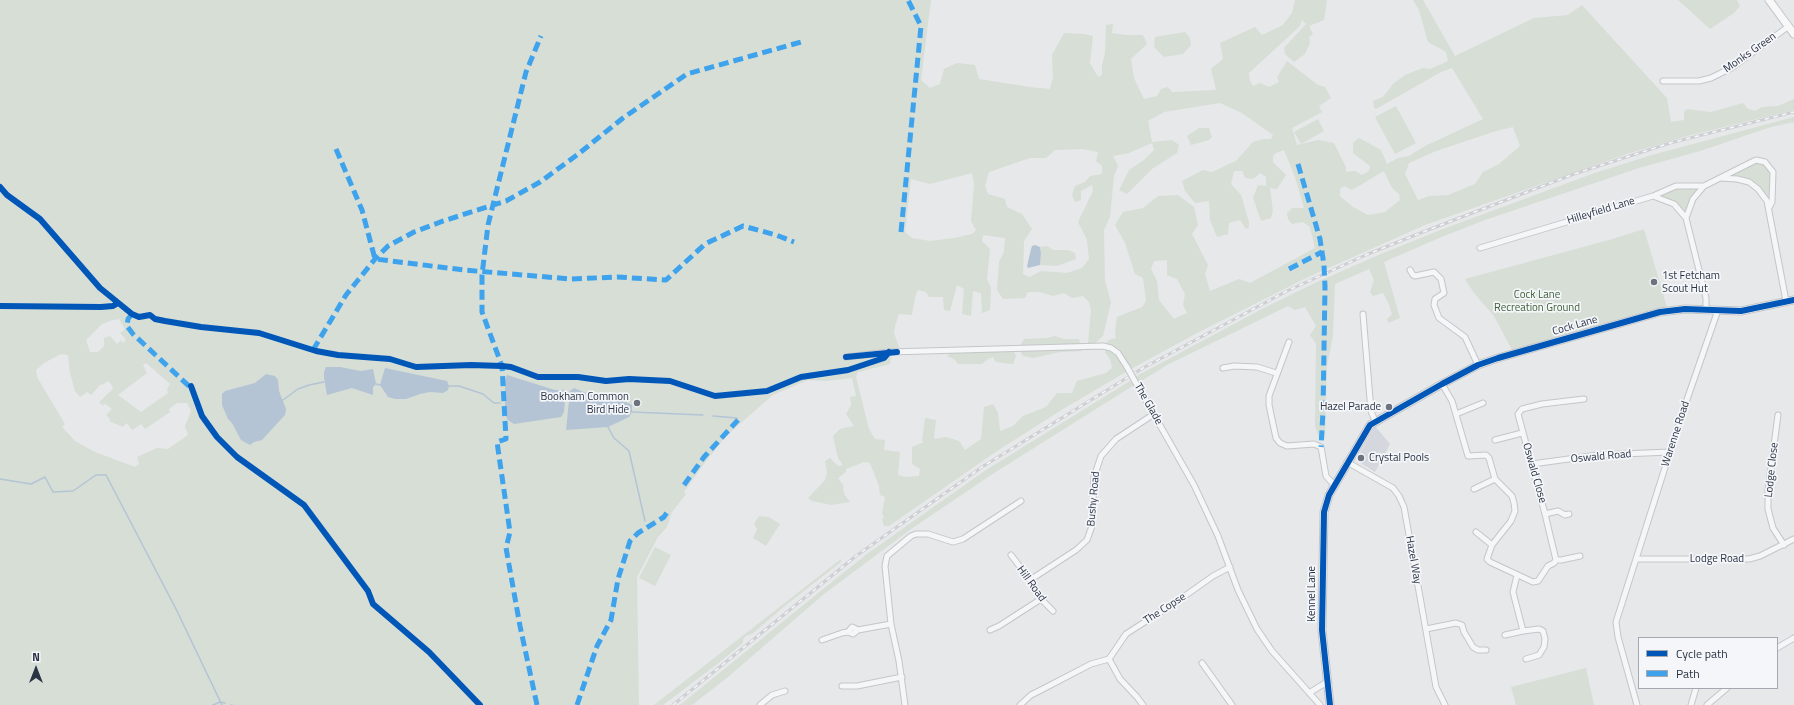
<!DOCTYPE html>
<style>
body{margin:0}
#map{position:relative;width:1794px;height:705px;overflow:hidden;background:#e6e8ea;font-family:"Titillium Web",sans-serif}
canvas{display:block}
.legend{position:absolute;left:1638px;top:637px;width:140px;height:52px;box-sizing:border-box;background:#f4f6f9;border:1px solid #a4a8b1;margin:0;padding:5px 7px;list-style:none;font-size:12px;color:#2b3445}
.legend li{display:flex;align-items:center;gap:8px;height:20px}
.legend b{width:20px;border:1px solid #a4a8b1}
.north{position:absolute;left:16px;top:649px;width:40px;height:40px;-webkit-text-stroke:3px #f4f6f9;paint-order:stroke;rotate:0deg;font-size:11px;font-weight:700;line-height:16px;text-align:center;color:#2b3445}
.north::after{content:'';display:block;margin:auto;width:14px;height:18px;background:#2b3445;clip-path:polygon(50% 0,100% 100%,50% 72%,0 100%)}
</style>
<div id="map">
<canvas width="1794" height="705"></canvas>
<ul class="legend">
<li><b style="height:5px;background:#0057b8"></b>Cycle path</li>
<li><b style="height:5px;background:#3ea3ec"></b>Path</li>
</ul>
<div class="north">N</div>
</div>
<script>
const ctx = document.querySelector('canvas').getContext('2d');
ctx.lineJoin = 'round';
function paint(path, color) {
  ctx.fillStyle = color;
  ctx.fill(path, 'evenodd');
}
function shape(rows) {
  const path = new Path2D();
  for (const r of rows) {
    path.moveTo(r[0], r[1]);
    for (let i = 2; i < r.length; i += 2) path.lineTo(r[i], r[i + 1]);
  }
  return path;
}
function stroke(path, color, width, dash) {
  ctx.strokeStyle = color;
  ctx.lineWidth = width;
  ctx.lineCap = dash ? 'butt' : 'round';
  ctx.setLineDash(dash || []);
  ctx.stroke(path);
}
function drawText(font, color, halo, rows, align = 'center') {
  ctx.font = font + ' "Titillium Web",sans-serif';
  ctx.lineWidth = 3.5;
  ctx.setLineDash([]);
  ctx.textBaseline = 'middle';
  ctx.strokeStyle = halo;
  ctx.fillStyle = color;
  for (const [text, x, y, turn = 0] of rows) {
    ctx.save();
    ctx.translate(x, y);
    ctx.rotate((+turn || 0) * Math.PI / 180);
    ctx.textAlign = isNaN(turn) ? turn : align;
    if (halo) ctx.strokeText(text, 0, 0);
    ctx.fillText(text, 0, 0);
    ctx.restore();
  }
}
const built = shape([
 [1375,426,1390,444,1375,472,1359,462,1357,458]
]);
const green = shape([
 [0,0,931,0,921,80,930,88,940,84,944,69,957,63,975,65,979,79,1030,87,1050,89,1053,77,1052,55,1064,33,1084,34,1093,36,1090,63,1098,77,1102,75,1102,65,1105,53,1106,25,1113,24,1112,33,1125,35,1143,35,1147,44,1131,59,1134,78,1144,99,1157,96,1161,89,1168,87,1172,92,1216,90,1211,69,1223,59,1220,43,1255,27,1262,35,1283,25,1292,13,1295,0,1327,0,1324,20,1309,26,1313,34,1309,37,1310,43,1305,54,1294,62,1285,54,1284,48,1306,24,1302,20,1300,26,1249,73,1250,81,1253,86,1260,83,1269,87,1279,82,1277,77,1287,61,1318,85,1325,87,1331,98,1319,106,1322,112,1292,128,1297,145,1318,140,1334,143,1346,167,1346,172,1355,171,1362,175,1369,171,1370,166,1353,153,1353,143,1359,138,1381,150,1387,164,1398,158,1409,156,1425,146,1483,119,1452,68,1441,72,1376,109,1374,108,1373,101,1383,97,1393,84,1405,75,1423,68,1430,69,1448,61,1446,52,1428,42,1419,10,1413,0,1423,0,1455,56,1534,18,1568,15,1582,5,1667,98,1671,122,1684,120,1684,112,1687,109,1711,112,1743,103,1748,109,1755,111,1762,107,1778,106,1794,99,1794,110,1687,136,1627,154,1425,225,1306,278,1197,333,1131,369,1119,351,1106,345,1108,340,1116,338,1115,331,1117,317,1142,307,1146,301,1143,278,1135,274,1125,243,1115,225,1123,212,1143,208,1158,196,1178,195,1194,207,1198,225,1192,234,1208,265,1205,274,1210,291,1239,279,1250,283,1315,248,1310,227,1303,222,1292,224,1288,219,1287,213,1292,208,1304,208,1295,177,1284,150,1276,153,1273,156,1273,162,1286,175,1277,189,1270,188,1273,211,1271,218,1261,221,1253,198,1258,185,1266,186,1266,177,1260,173,1253,179,1245,178,1242,171,1234,171,1231,184,1241,195,1249,222,1249,227,1246,229,1240,220,1229,223,1228,234,1217,237,1210,220,1209,201,1195,203,1185,191,1182,181,1203,170,1212,172,1236,161,1253,142,1263,139,1271,139,1273,135,1242,113,1220,103,1164,112,1148,121,1152,142,1172,140,1179,145,1177,153,1152,169,1127,194,1119,190,1129,170,1144,160,1154,150,1152,143,1129,153,1113,156,1118,166,1114,176,1110,217,1104,230,1105,281,1111,302,1103,336,1094,344,1088,343,1091,310,1089,302,1083,296,1072,298,1064,293,1053,296,1040,292,1028,292,1025,298,1003,299,997,290,999,262,1004,252,1005,238,983,235,982,241,990,249,987,279,991,288,990,310,982,313,981,293,973,291,971,316,962,314,964,289,957,285,950,311,944,310,943,297,929,297,926,292,918,290,915,297,912,315,899,314,895,326,894,333,899,347,896,350,892,350,890,364,858,372,856,377,869,429,875,439,885,440,884,450,900,452,898,475,905,477,919,476,920,469,912,464,912,447,924,442,922,441,925,418,936,420,934,439,946,437,959,441,965,450,981,439,984,407,993,404,998,413,1000,431,1013,426,1023,416,1046,407,1057,393,1072,393,1077,381,1106,373,1112,368,1110,359,1105,352,1106,348,1112,350,1119,356,1126,372,1063,409,997,451,889,526,884,526,882,519,884,518,882,513,885,497,880,495,879,486,870,463,864,462,846,469,846,472,838,478,843,485,844,494,850,502,831,505,812,501,808,498,825,480,827,472,825,461,830,458,838,466,843,465,838,458,833,436,840,429,854,426,846,414,851,405,850,397,856,396,852,378,826,381,808,380,773,395,727,435,706,461,684,492,686,494,672,512,667,527,658,537,637,577,639,705,0,705],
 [1513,127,1520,146,1499,164,1483,172,1475,184,1448,195,1429,196,1418,200,1405,174,1409,163,1436,151,1496,131],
 [1082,149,1098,152,1096,161,1102,166,1102,174,1090,176,1085,182,1075,186,1072,195,1075,202,1081,200,1081,191,1092,185,1093,191,1078,222,1087,240,1089,259,1082,268,1067,273,1041,271,1030,277,1023,274,1024,241,1032,229,1022,214,1007,207,1005,199,988,194,985,186,989,172,1030,158,1046,158,1055,150],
 [1384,171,1392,188,1399,194,1400,200,1385,212,1368,215,1353,207,1340,196,1340,189,1344,186,1352,190],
 [972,173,974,185,971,221,976,230,972,234,954,238,930,241,912,238,905,232,911,179,930,184],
 [1167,260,1167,275,1177,279,1185,294,1183,305,1187,313,1174,319,1159,300,1157,281,1151,269,1154,261],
 [119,319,125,329,120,333,126,340,123,343,121,340,117,344,110,336,104,338,104,346,98,352,90,352,86,340,102,324,113,320],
 [61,354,68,355,70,373,75,391,80,397,87,392,91,395,101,384,102,385,108,381,111,384,113,389,99,402,103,406,104,404,107,405,112,409,106,415,110,419,109,421,123,427,127,423,132,430,141,424,145,429,170,412,169,409,177,403,187,403,191,411,185,426,188,435,168,449,157,448,137,457,139,464,135,467,95,452,75,441,62,427,65,424,37,377,36,370,44,363],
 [146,363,170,384,167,389,168,393,141,412,118,395,147,373,143,365],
 [1678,0,1737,0,1740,6,1734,13,1710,29],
 [1185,32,1190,38,1191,45,1183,54,1164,57,1154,47,1155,37],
 [1396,106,1416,143,1395,154,1375,117],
 [1794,117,1794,122,1771,127,1700,151,1639,168,1485,220,1439,238,1384,262,1400,318,1388,323,1387,319,1392,314,1388,302,1383,293,1373,296,1370,292,1374,280,1369,269,1335,284,1333,336,1327,366,1325,439,1319,438,1315,426,1316,344,1310,335,1316,326,1305,307,1295,310,1288,306,1167,365,1138,383,1135,377,1262,309,1317,282,1381,254,1443,229,1592,174,1652,155],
 [1318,119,1324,131,1301,144,1294,132],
 [1199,128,1209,128,1212,137,1209,140,1191,145,1187,136],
 [1756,162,1766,166,1771,175,1771,196,1769,198,1757,185,1730,177,1729,175],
 [1677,187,1697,189,1685,212,1675,202,1662,196,1661,194],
 [1644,229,1667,307,1512,350,1494,316,1474,293,1465,279,1609,240],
 [1047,246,1053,250,1068,250,1075,253,1076,259,1057,266,1040,265,1041,253,1040,247],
 [1055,336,1064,339,1079,339,1082,351,1060,352,1033,358,1023,356,1021,353,1021,344,1024,339,1047,338],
 [1014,351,1016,356,1013,364,996,362,993,357,988,359,982,364,958,364,955,360,947,356,950,353],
 [1130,381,1134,385,991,475,911,529,824,594,728,677,692,705,680,705,817,594,867,554,915,520,986,470],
 [759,516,769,517,780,524,766,546,753,538,757,529,754,524],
 [655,547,671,555,655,586,639,578],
 [841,559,841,562,786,605,752,634,746,636,743,639,743,643,716,665,663,705,654,705],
 [1586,668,1594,705,1516,705,1511,687]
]);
const water = shape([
 [1035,245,1040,247,1041,253,1040,265,1028,268,1027,266,1031,249,1032,246],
 [326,367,340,367,361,371,373,369,376,384,373,387,373,395,352,388,327,395,324,378,324,372],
 [385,368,447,381,449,386,448,390,443,393,430,392,420,394,406,399,395,399,388,397,380,385],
 [266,374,275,376,278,380,279,391,286,409,285,415,262,440,254,442,250,445,241,440,232,423,228,419,222,405,222,394,225,391,255,383],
 [507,375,555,390,566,390,564,412,561,417,514,424,508,420,505,414,505,380],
 [574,388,586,393,594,393,609,400,620,400,628,403,632,405,632,412,629,417,608,427,566,430,570,391]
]);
const stream = shape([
 [376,384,380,385],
 [449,386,459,386,483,394,494,403,500,403],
 [283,400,298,389,309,385,324,382],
 [632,412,703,415],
 [713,416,737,418],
 [608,427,614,438,629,451,645,521],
 [0,479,31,484,45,477,53,492,73,491,96,475,106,475,176,609,222,705],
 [213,705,220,702,225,703],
 [231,705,232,705]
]);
const street = shape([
 [1663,81,1699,81,1711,78,1733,67,1789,26],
 [1721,178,1737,179,1749,182,1758,189,1767,201,1786,301],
 [1653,196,1674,204,1686,218,1706,298,1706,310],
 [1686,218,1693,199,1704,186],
 [1480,248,1653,196,1676,186,1704,186,1756,160,1765,162,1773,172,1772,202,1769,208],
 [1410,270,1413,275,1415,276,1434,272,1441,279,1444,293,1435,299,1434,305,1439,318,1465,337,1478,365],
 [1363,314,1371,411,1375,421],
 [1289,342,1269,396,1269,405,1276,438,1280,443,1287,446,1314,444,1321,447,1326,476,1335,486],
 [846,357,889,352,1103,346,1111,348,1118,353,1127,367],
 [1223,368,1234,366,1257,367,1276,373],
 [1442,384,1452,401,1468,456,1486,455,1489,458,1495,479,1512,496,1514,503,1515,511,1511,521,1492,545,1487,559,1490,562,1533,582,1538,581,1548,566,1554,563,1556,560,1545,514,1518,414,1522,409,1542,404,1584,399],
 [1137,385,1194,485,1218,536,1238,590,1257,629,1272,651,1320,705],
 [1456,414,1483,403],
 [1778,415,1768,490,1768,509,1773,528,1784,545],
 [1495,440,1522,433],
 [1347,462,1393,488,1399,496,1404,507,1436,687,1445,705],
 [1532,464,1598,455,1670,452],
 [1474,489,1495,479],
 [1545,514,1558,511,1565,515,1569,514],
 [1476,532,1492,545],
 [1011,555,1030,580,1041,599,1053,611],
 [1637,559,1749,559,1760,556,1794,539],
 [1556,560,1561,560,1580,556],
 [1517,575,1513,592,1523,631,1539,629,1543,631,1545,639,1544,647,1539,655,1526,659],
 [1030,580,1076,550,1087,540,1092,526,1094,477,1101,456,1116,439,1154,414],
 [1426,629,1456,623,1462,625,1464,632,1473,647,1478,650,1486,650],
 [990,630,999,626,1041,599],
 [848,632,852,627,858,630],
 [1505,635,1523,631],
 [822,640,842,633,848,632,853,634,858,630,891,624],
 [1777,648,1794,638],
 [1109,659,1120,679,1137,697,1143,705],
 [1202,663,1232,705],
 [842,686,857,686,902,677],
 [1309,693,1327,682],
 [760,705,772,695,785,691],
 [905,705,899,661,891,624,885,566,887,556,911,536,916,534,928,534,953,542,963,539,1021,501],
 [1020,705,1031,695,1041,690,1091,664,1109,659,1126,634,1182,598,1213,576,1230,567],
 [1637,705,1618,637,1616,622,1682,414,1718,310],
 [1691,705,1696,688],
 [1707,705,1727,688]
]);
const secondary = shape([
 [1769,0,1794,34],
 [1330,705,1322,630,1324,512,1329,495,1370,425,1442,384,1478,365,1498,358,1660,312,1685,309,1741,311,1794,300]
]);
const rail = shape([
 [673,705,856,556,982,467,1143,368,1287,291,1368,254,1428,230,1574,174,1670,143,1794,112]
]);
const streetBridge = shape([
 [1127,367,1137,385]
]);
const quiet = shape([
 [336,149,362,210,375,259,464,270,571,279,617,277,666,280,705,244,743,226,776,235,794,242],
 [1298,164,1320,239,1324,265,1325,287,1323,412,1321,447],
 [901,232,921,26,908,0],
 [1289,269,1322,252],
 [132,314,128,319,127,326,133,334,191,388],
 [313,350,346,295,375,259,388,246,414,232,443,221,506,201,540,182,577,155,623,118,687,74,801,42],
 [684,485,704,457,738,420],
 [537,705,520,626,506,548,510,532,497,442,506,439,502,366,482,312,482,275,488,225,526,72,541,36],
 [577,705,597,646,611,620,618,579,630,541,638,533,664,517,669,509]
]);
const cycleway = shape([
 [0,187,7,195,40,219,100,288,132,314],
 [0,306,101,307,113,306,118,303],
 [132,314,139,317,150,315,155,319,165,321,201,327,259,333,316,351,338,355,390,359,416,367,471,365,502,366,511,367,538,377,578,377,606,381,629,379,670,381,715,396,767,391,801,377,848,370,884,358,889,352],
 [846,357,897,352],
 [191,386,202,416,217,437,237,457,304,505,368,591,373,604,429,652,480,705],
 [1330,705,1322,630,1324,512,1329,495,1370,425,1442,384,1478,365,1498,358,1660,312,1685,309,1741,311,1794,300]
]);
const markers = [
 [1654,282,4,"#6c737f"],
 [637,403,4,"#6c737f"],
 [1389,407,4,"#6c737f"],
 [1361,458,4,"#6c737f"]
];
const streetNames = [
 ["Monks Green",1750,53,-35],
 ["Hilleyfield Lane",1601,211,-17],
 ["Cock Lane",1575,326,-16],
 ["The Glade",1148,404,60],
 ["Warenne Road",1676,434,-72],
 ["Oswald Road",1601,457,-5],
 ["Lodge Close",1772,470,-84],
 ["Oswald Close",1534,473,74],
 ["Bushy Road",1094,499,-85],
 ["Lodge Road",1717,559],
 ["Hazel Way",1413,560,80],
 ["Hill Road",1031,584,54],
 ["Kennel Lane",1312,594,-90],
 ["The Copse",1165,609,-33]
];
const poiNames = [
 ["1st Fetcham",1662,276],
 ["Scout Hut",1662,289],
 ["Bookham Common",629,397,"right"],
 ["Bird Hide",629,410,"right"],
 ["Hazel Parade",1381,407,"right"],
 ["Crystal Pools",1369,458]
];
const parkNames = [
 ["Cock Lane",1537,295],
 ["Recreation Ground",1537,308]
];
paint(built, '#d4d7dd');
paint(green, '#d6ded6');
paint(water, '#b4c4d5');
stroke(stream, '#b4c4d5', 1.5);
stroke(street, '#c4c6c8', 7);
stroke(secondary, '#c4c6c8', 9);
stroke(street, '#f5f6f7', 5);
stroke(secondary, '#f8f8f8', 7);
stroke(rail, '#cecfd2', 3);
stroke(rail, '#f4f6f9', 1.5, [4.5]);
stroke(streetBridge, '#c4c6c8', 7, []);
stroke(streetBridge, '#f5f6f7', 5);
stroke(quiet, '#3ea3ec', 5, [10, 5]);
stroke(cycleway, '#0057b8', 6);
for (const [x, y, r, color] of markers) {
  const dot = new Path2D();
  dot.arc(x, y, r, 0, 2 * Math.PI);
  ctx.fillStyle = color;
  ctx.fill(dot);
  stroke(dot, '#f4f6f9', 1.5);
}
drawText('11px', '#2b3445', '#f4f6f9', streetNames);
drawText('11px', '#2b3445', '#f4f6f9', poiNames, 'left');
drawText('11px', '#3f6138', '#f4f6f9', parkNames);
</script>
